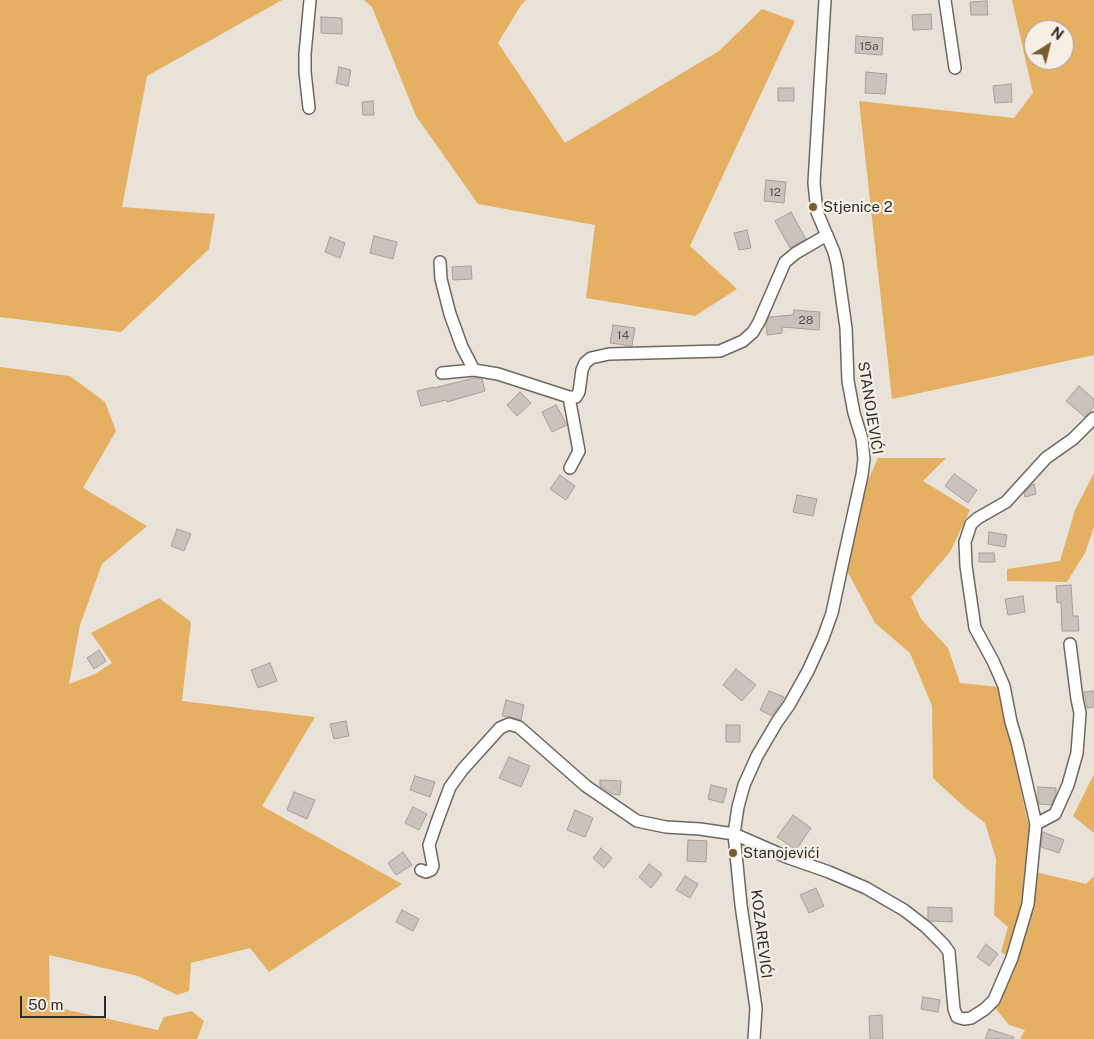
<!DOCTYPE html>
<meta charset="utf-8">
<style>
body{margin:0}
#map{position:relative;width:1094px;height:1039px;overflow:hidden;background:#e8e2d9;font-family:"Public Sans",sans-serif}
canvas{display:block}
.north{position:absolute;left:1024px;top:20px;width:50px;height:50px;box-sizing:border-box;background:#f5efe6;border:1px solid #a5a19a;border-radius:50%;rotate:36deg;font-size:14px;font-weight:700;line-height:20px;text-align:center;color:#2e2c29}
.north::after{content:'';display:block;margin:auto;width:18px;height:22px;background:#7b5d31;clip-path:polygon(50% 0,100% 100%,50% 72%,0 100%)}
.scale{position:absolute;left:20px;top:996px;width:86px;height:22px;box-sizing:border-box;border:2px solid #2e2c29;border-top:0;padding-left:6px;font-size:15px;line-height:18px;white-space:nowrap;color:#2e2c29;-webkit-text-stroke:4px #f5efe6;paint-order:stroke}
</style>
<div id="map">
<canvas width="1094" height="1039"></canvas>
<div class="north">N</div>
<div class="scale">50 m</div>
</div>
<script>
const ctx = document.querySelector('canvas').getContext('2d');
ctx.lineJoin = 'round';
function paint(path, color) {
  ctx.fillStyle = color;
  ctx.fill(path, 'evenodd');
}
function shape(rows) {
  const path = new Path2D();
  for (const r of rows) {
    path.moveTo(r[0], r[1]);
    for (let i = 2; i < r.length; i += 2) path.lineTo(r[i], r[i + 1]);
  }
  return path;
}
function stroke(path, color, width, dash) {
  ctx.strokeStyle = color;
  ctx.lineWidth = width;
  ctx.lineCap = dash ? 'butt' : 'round';
  ctx.setLineDash(dash || []);
  ctx.stroke(path);
}
function drawText(font, color, halo, rows, align = 'center') {
  ctx.font = font + ' "Public Sans",sans-serif';
  ctx.lineWidth = 4.5;
  ctx.setLineDash([]);
  ctx.textBaseline = 'middle';
  ctx.strokeStyle = halo;
  ctx.fillStyle = color;
  for (const [text, x, y, turn = 0] of rows) {
    ctx.save();
    ctx.translate(x, y);
    ctx.rotate((+turn || 0) * Math.PI / 180);
    ctx.textAlign = isNaN(turn) ? turn : align;
    if (halo) ctx.strokeText(text, 0, 0);
    ctx.fillText(text, 0, 0);
    ctx.restore();
  }
}
const green = shape([
 [0,0,282,0,147,76,122,207,215,214,209,249,121,332,0,317],
 [364,0,526,0,521,5,498,43,565,143,719,51,762,9,795,21,690,246,737,289,695,316,586,298,595,225,478,204,416,116,372,7],
 [1012,0,1094,0,1094,355,892,399,859,101,1014,118,1033,93],
 [1034,30,1064,30,1064,60,1034,60],
 [0,367,70,376,105,402,116,431,83,488,147,526,102,564,80,625,69,684,95,674,112,663,91,633,159,598,191,622,182,701,315,717,262,806,402,884,269,972,250,948,191,963,189,991,177,995,138,976,49,955,50,1006,158,1030,164,1017,192,1011,204,1021,197,1039,0,1039],
 [878,458,946,458,923,481,970,510,950,552,911,597,921,619,948,648,960,683,1000,687,1027,820,1036,824,1027,870,1086,884,1094,876,1094,1039,1020,1039,1025,1030,1009,1025,995,1008,1007,982,1014,959,1001,952,1008,927,994,915,996,859,985,823,961,804,933,778,932,706,910,653,875,623,845,567,859,500],
 [1094,473,1094,527,1085,553,1067,582,1007,581,1007,569,1060,561,1075,510],
 [1094,774,1094,833,1073,816]
]);
const building = shape([
 [987,1,988,15,971,15,970,2,987,1],
 [931,14,932,29,913,30,912,15,931,14],
 [321,17,342,18,342,34,321,33,321,17],
 [856,36,883,38,882,55,855,53,856,36],
 [339,67,351,70,348,86,336,83,339,67],
 [866,72,887,74,885,94,865,93,866,72],
 [1011,84,1012,102,995,103,993,86,1011,84],
 [778,88,794,88,794,101,778,101,778,88],
 [373,101,374,115,363,115,362,102,373,101],
 [766,180,786,182,784,203,764,201,766,180],
 [791,212,806,239,790,248,775,221,791,212],
 [747,230,751,248,739,250,734,233,747,230],
 [374,236,397,242,393,259,370,253,374,236],
 [330,237,345,243,340,258,325,252,330,237],
 [471,266,472,279,453,280,452,267,471,266],
 [794,310,820,312,819,330,782,327,782,333,767,335,766,324,769,317,793,315,794,310],
 [613,325,635,328,632,346,610,343,613,325],
 [474,378,482,379,485,391,447,402,447,400,421,406,417,391,434,387,434,388,474,378],
 [1079,386,1094,399,1094,407,1085,417,1066,401,1079,386],
 [520,392,531,403,517,416,507,405,520,392],
 [556,405,567,425,552,432,542,412,556,405],
 [954,474,977,490,968,503,945,486,954,474],
 [560,475,575,486,566,500,550,489,560,475],
 [1034,484,1036,494,1025,497,1024,493,1032,485,1034,484],
 [797,495,817,499,813,516,793,512,797,495],
 [177,529,191,534,184,551,171,546,177,529],
 [989,532,1007,535,1005,547,988,544,989,532],
 [979,553,994,553,995,562,979,562,979,553],
 [1071,585,1073,616,1078,616,1079,631,1062,631,1061,602,1057,603,1056,586,1071,585],
 [1023,596,1025,612,1008,615,1005,599,1023,596],
 [99,650,106,661,94,669,87,658,99,650],
 [270,663,277,681,258,688,251,670,270,663],
 [736,669,756,685,742,701,723,685,736,669],
 [769,691,784,697,780,704,772,716,760,710,769,691],
 [1094,691,1094,707,1087,708,1084,692,1094,691],
 [506,700,524,705,521,720,511,717,502,716,506,700],
 [346,721,349,736,334,739,330,724,346,721],
 [726,725,740,725,740,742,726,742,726,725],
 [509,757,530,766,521,787,499,778,509,757],
 [415,776,435,782,430,797,410,790,415,776],
 [600,780,621,781,620,795,612,794,600,786,600,780],
 [711,785,727,789,723,803,708,799,711,785],
 [1038,787,1056,788,1056,794,1051,805,1039,804,1038,799,1038,787],
 [294,792,315,800,307,819,287,810,294,792],
 [413,807,427,814,419,830,405,823,413,807],
 [575,810,593,818,585,837,567,830,575,810],
 [793,815,811,828,796,850,777,837,793,815],
 [1043,832,1064,840,1059,853,1041,847,1043,832],
 [688,840,707,841,706,862,687,861,688,840],
 [601,848,612,858,604,868,593,858,601,848],
 [403,852,412,865,396,875,388,863,403,852],
 [649,864,662,874,651,888,639,877,649,864],
 [685,876,698,884,690,898,676,890,685,876],
 [816,888,824,906,809,913,800,895,816,888],
 [928,907,952,908,952,922,931,921,928,919,928,907],
 [402,910,419,919,413,931,396,922,402,910],
 [986,944,998,954,989,966,977,957,986,944],
 [923,997,940,1000,938,1012,921,1009,923,997],
 [882,1015,883,1039,870,1039,869,1016,882,1015],
 [989,1029,1014,1037,1013,1039,985,1039,989,1029]
]);
const street = shape([
 [945,0,955,68],
 [309,108,305,72,305,54,310,0],
 [440,262,441,279,450,314,462,347,474,370],
 [442,373,474,370,498,374,569,397,576,397,579,392,582,370,585,363,591,358,609,354,720,351,743,341,753,332,759,322,785,262,796,253,827,235],
 [569,397,579,451,570,468],
 [1036,824,1055,814,1068,785,1077,753,1080,713,1077,699,1070,644],
 [421,870,426,872,431,870,433,866,429,845,438,819,450,787,463,769,500,728,509,724,519,727,586,786,637,821,666,827,700,829,734,834,789,858,829,872,866,888,904,910,926,927,944,945,949,952,954,1009,957,1017,964,1019,971,1018,985,1009,994,1000,1012,958,1028,904,1036,824,1017,742,1011,722,1004,686,993,661,975,628,966,566,965,542,971,524,978,518,1006,502,1046,458,1073,439,1094,418],
 [754,1039,756,1008,741,905,734,834,738,807,744,785,757,756,777,722,789,705,808,671,823,638,832,613,842,566,862,475,864,459,862,439,854,413,848,381,846,328,837,264,834,252,817,212,814,183,825,0]
]);
const markers = [
 [813,207,5,"#7b5d31"],
 [733,853,5,"#7b5d31"]
];
const numberNames = [
 ["15a",869,46],
 ["12",775,192],
 ["28",806,320],
 ["14",623,335]
];
const poiNames = [
 ["Stjenice 2",823,207],
 ["Stanojevići",743,853]
];
const streetNames = [
 ["STANOJEVIĆI",870,408,81],
 ["KOZAREVIĆI",761,934,83]
];
paint(green, '#e5b061');
paint(building, '#c9c3bb');
stroke(building, '#a6a098', 1);
stroke(street, '#6d6860', 14);
stroke(street, '#fff', 11);
for (const [x, y, r, color] of markers) {
  const dot = new Path2D();
  dot.arc(x, y, r, 0, 2 * Math.PI);
  ctx.fillStyle = color;
  ctx.fill(dot);
  stroke(dot, '#f5efe6', 2);
}
drawText('12px', '#55524e', null, numberNames);
drawText('15px', '#2e2c29', '#f5efe6', poiNames, 'left');
drawText('15px', '#2e2c29', '#f5efe6', streetNames);
</script>
